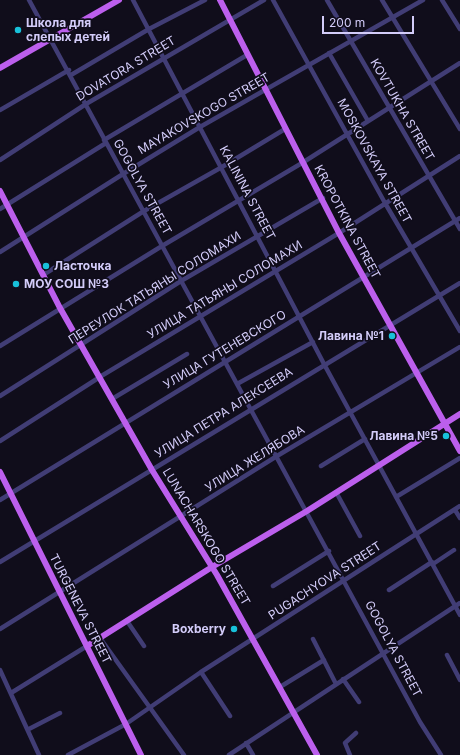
<!DOCTYPE html>
<meta charset="utf-8">
<style>
body{margin:0}
#map{position:relative;width:460px;height:755px;overflow:hidden;background:#100d1b;font-family:Inter,sans-serif}
canvas{display:block}
.scale{position:absolute;left:322px;top:16px;width:92px;height:18px;box-sizing:border-box;border:2px solid #d3ccf9;border-top:0;padding-left:5px;font-size:12px;line-height:14px;white-space:nowrap;color:#d3ccf9;-webkit-text-stroke:3px #100d1b;paint-order:stroke}
</style>
<div id="map">
<canvas width="460" height="755"></canvas>
<div class="scale">200 m</div>
</div>
<script>
const ctx = document.querySelector('canvas').getContext('2d');
ctx.lineJoin = 'round';
function shape(rows) {
  const path = new Path2D();
  for (const r of rows) {
    path.moveTo(r[0], r[1]);
    for (let i = 2; i < r.length; i += 2) path.lineTo(r[i], r[i + 1]);
  }
  return path;
}
function stroke(path, color, width, dash) {
  ctx.strokeStyle = color;
  ctx.lineWidth = width;
  ctx.lineCap = dash ? 'butt' : 'round';
  ctx.setLineDash(dash || []);
  ctx.stroke(path);
}
function drawText(font, color, halo, rows, align = 'center') {
  ctx.font = font + ' Inter,sans-serif';
  ctx.lineWidth = 3.5;
  ctx.setLineDash([]);
  ctx.textBaseline = 'middle';
  ctx.strokeStyle = halo;
  ctx.fillStyle = color;
  for (const [text, x, y, turn = 0] of rows) {
    ctx.save();
    ctx.translate(x, y);
    ctx.rotate((+turn || 0) * Math.PI / 180);
    ctx.textAlign = isNaN(turn) ? turn : align;
    if (halo) ctx.strokeText(text, 0, 0);
    ctx.fillText(text, 0, 0);
    ctx.restore();
  }
}
const minor = shape([
 [29,0,420,722,441,755],
 [133,0,324,364,460,615],
 [273,0,385,203,460,331],
 [327,0,460,229],
 [382,0,460,129],
 [442,0,460,29],
 [329,53,368,121],
 [71,75,149,29,205,0],
 [0,110,69,70],
 [104,140,247,55],
 [0,160,86,104,264,0],
 [0,209,106,143],
 [0,252,123,174,200,127,423,0],
 [43,275,144,211,222,167,285,129],
 [0,346,162,246,302,163,460,63],
 [237,384,313,342],
 [0,396,181,281,323,198],
 [112,399,187,354],
 [0,441,103,375,339,233,460,156],
 [321,466,365,439],
 [336,492,360,536],
 [396,497,460,458],
 [0,500,460,218],
 [455,510,460,518],
 [0,562,460,283],
 [433,564,454,550],
 [273,586,329,551],
 [389,590,432,562],
 [127,621,144,646],
 [0,629,277,456,460,347],
 [100,638,184,755],
 [313,639,336,684],
 [447,655,460,680],
 [0,670,39,755],
 [201,672,230,716],
 [343,679,359,702],
 [280,687,324,660],
 [11,693,87,646],
 [29,729,60,713],
 [246,743,253,755],
 [68,755,126,724,201,672,460,506],
 [229,755,460,603],
 [350,755,345,743,356,733]
]);
const major = shape([
 [220,0,339,233,460,451],
 [0,68,119,0],
 [0,191,60,308,152,470,217,575,317,755],
 [0,472,141,755],
 [87,646,212,567,307,511,460,414]
]);
const markers = [
 [18,30,4,"#18c1da"],
 [46,266,4,"#18c1da"],
 [16,284,4,"#18c1da"],
 [392,336,4,"#18c1da"],
 [446,436,4,"#18c1da"],
 [234,629,4,"#18c1da"]
];
const poiNames = [
 ["Школа для",26,23],
 ["слепых детей",26,37],
 ["Ласточка",54,266],
 ["МОУ СОШ №3",24,284],
 ["Лавина №1",384,336,"right"],
 ["Лавина №5",438,436,"right"],
 ["Boxberry",226,629,"right"]
];
const streetNames = [
 ["DOVATORA STREET",126,69,-31],
 ["KOVTUKHA STREET",402,110,60],
 ["MAYAKOVSKOGO STREET",204,114,-30],
 ["MOSKOVSKAYA STREET",374,161,61],
 ["GOGOLYA STREET",142,187,61],
 ["KALININA STREET",247,193,62],
 ["KROPOTKINA STREET",347,222,62],
 ["ПЕРЕУЛОК ТАТЬЯНЫ СОЛОМАХИ",155,288,-32],
 ["УЛИЦА ТАТЬЯНЫ СОЛОМАХИ",225,290,-31],
 ["УЛИЦА ГУТЕНЕВСКОГО",225,350,-31],
 ["УЛИЦА ПЕТРА АЛЕКСЕЕВА",224,413,-32],
 ["УЛИЦА ЖЕЛЯБОВА",255,459,-32],
 ["LUNACHARSKOGO STREET",206,537,59],
 ["PUGACHYOVA STREET",325,581,-33],
 ["TURGENEVA STREET",80,609,63],
 ["GOGOLYA STREET",393,649,62]
];
stroke(minor, '#413d75', 4.5);
stroke(major, '#bc5fed', 6);
for (const [x, y, r, color] of markers) {
  const dot = new Path2D();
  dot.arc(x, y, r, 0, 2 * Math.PI);
  ctx.fillStyle = color;
  ctx.fill(dot);
  stroke(dot, '#100d1b', 1.5);
}
drawText('bold 12px', '#d3ccf9', '#100d1b', poiNames, 'left');
drawText('12px', '#d3ccf9', '#100d1b', streetNames);
</script>
